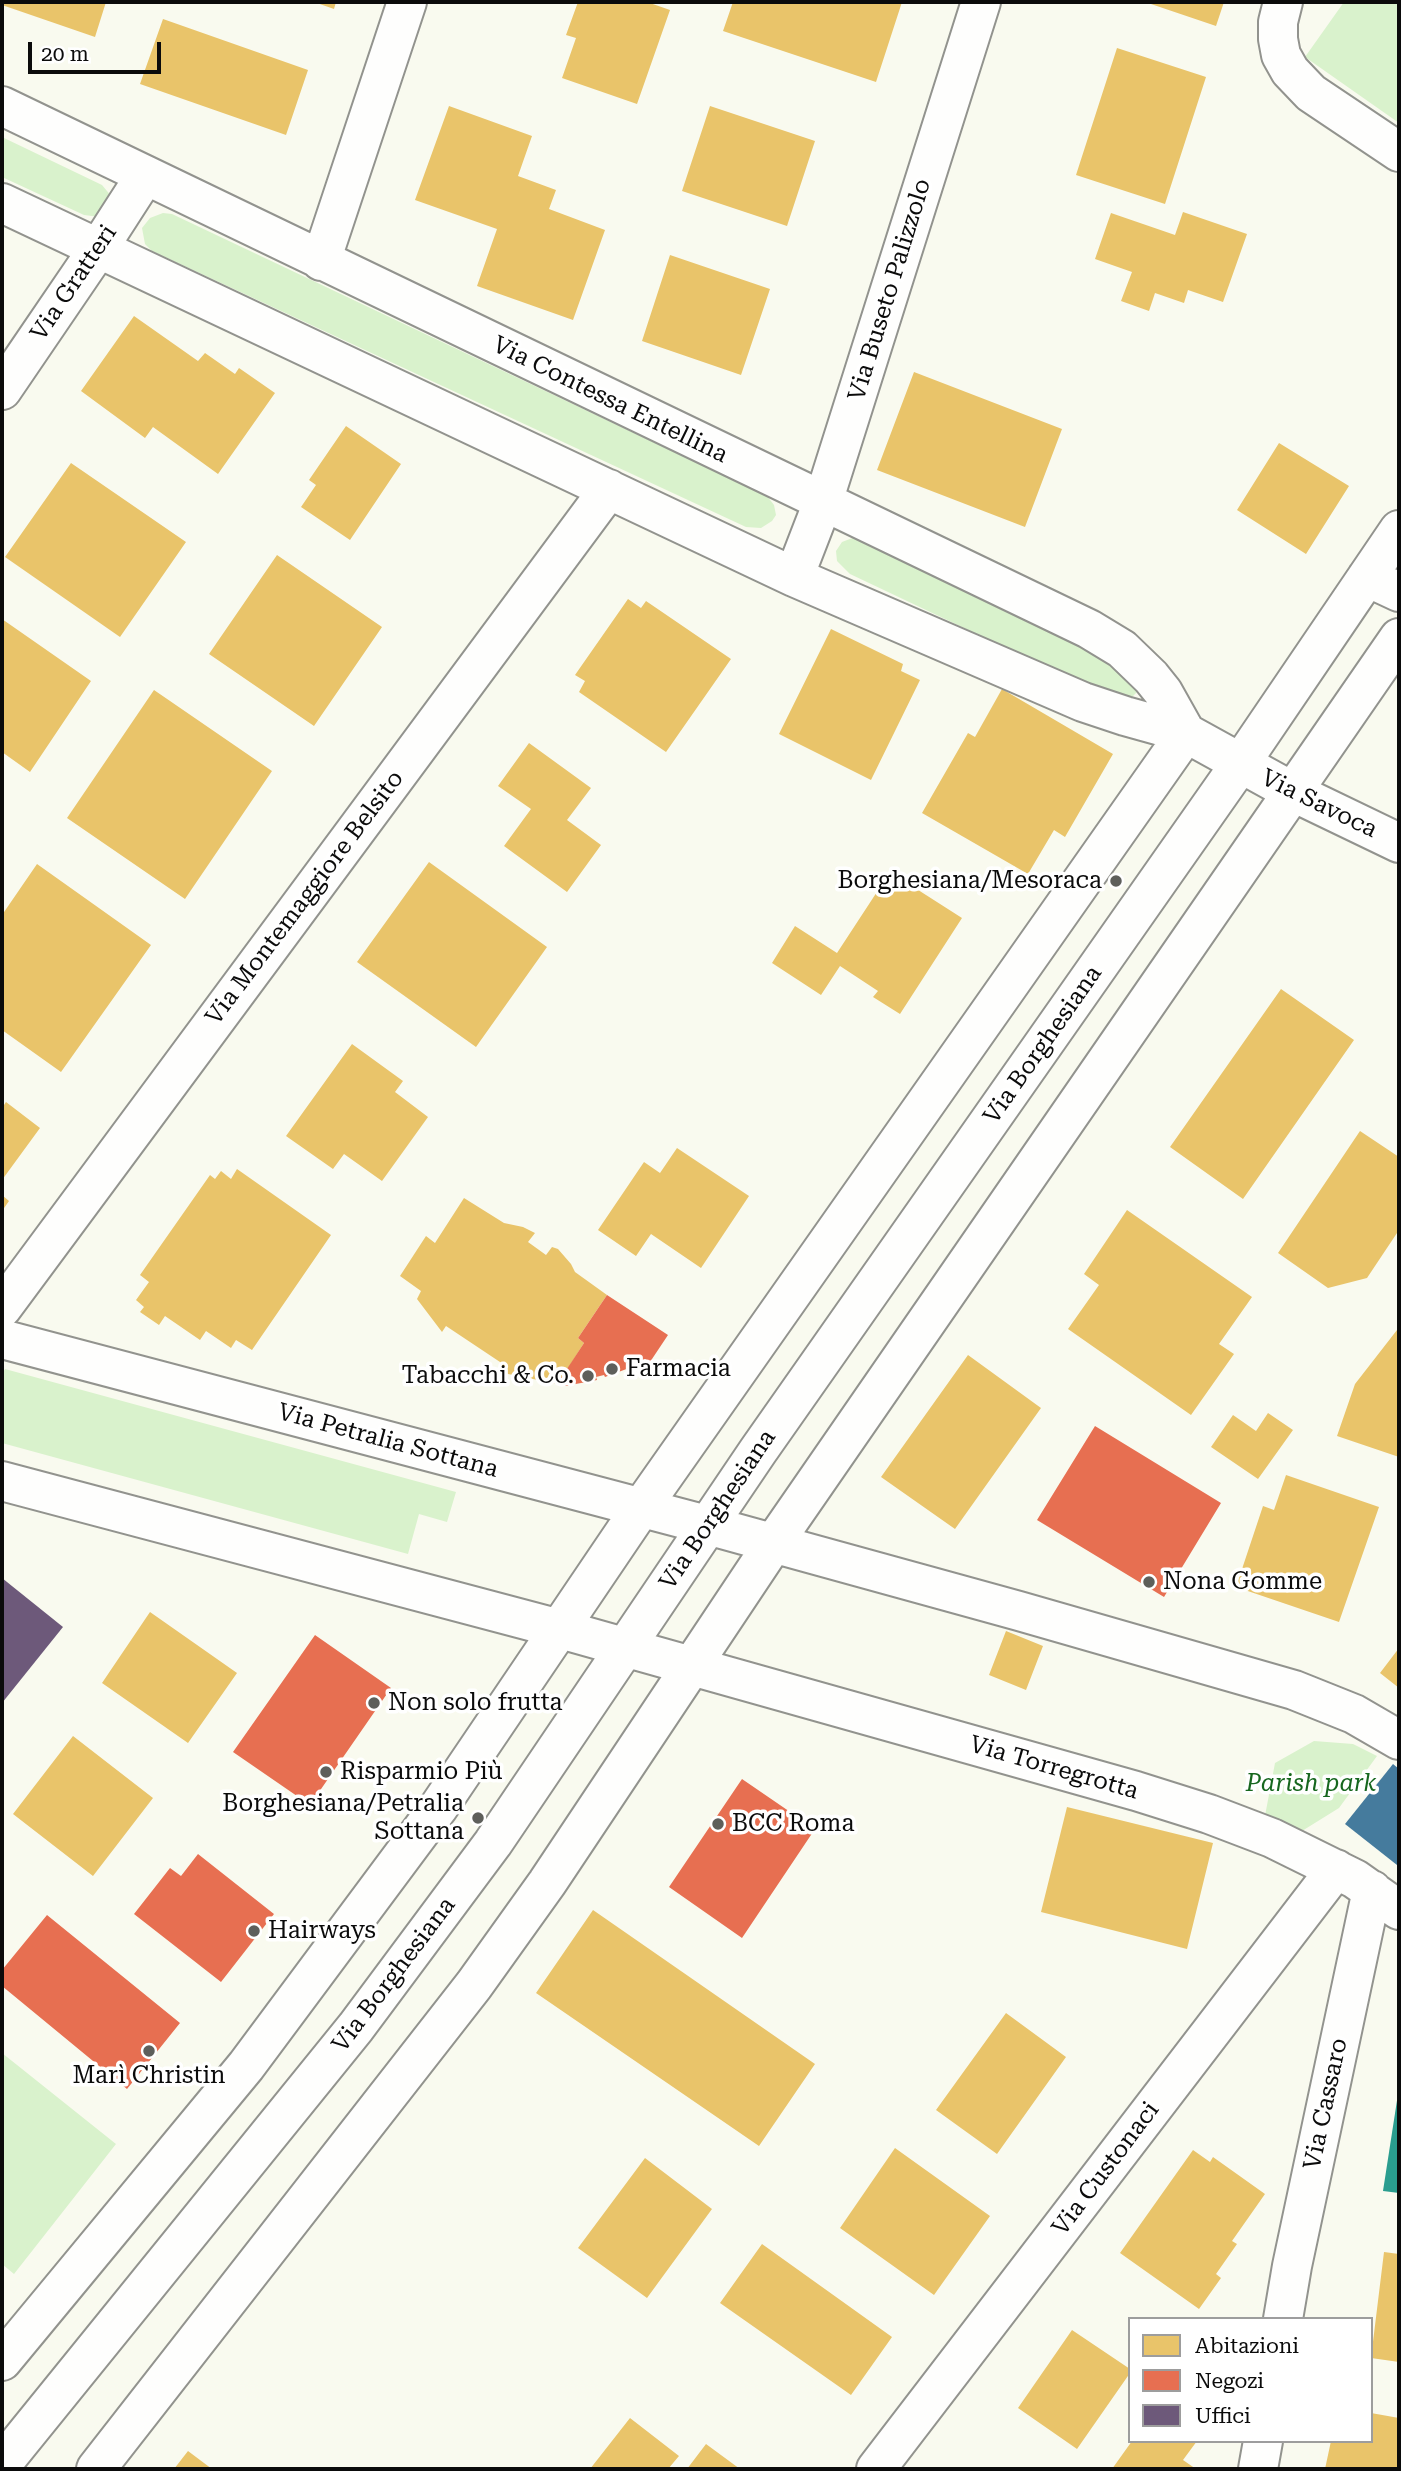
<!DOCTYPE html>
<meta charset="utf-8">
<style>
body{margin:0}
#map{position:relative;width:1401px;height:2471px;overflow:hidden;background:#f9faef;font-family:"Roboto Serif",serif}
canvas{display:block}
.frame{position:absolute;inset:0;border:4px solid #0b0b0b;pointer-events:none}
.legend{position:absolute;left:1128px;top:2317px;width:245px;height:126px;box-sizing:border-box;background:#fff;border:2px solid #9d9d9d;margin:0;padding:9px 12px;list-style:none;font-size:21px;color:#0b0b0b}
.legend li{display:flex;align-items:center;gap:14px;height:35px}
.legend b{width:35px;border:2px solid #9d9d9d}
.scale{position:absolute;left:28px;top:42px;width:133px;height:32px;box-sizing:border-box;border:4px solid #0b0b0b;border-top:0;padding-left:9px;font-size:21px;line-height:24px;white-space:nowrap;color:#0b0b0b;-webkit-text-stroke:5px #fff;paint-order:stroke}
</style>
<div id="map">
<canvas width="1401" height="2471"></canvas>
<div class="frame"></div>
<ul class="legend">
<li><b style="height:19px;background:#e9c46a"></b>Abitazioni</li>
<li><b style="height:19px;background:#e76f51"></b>Negozi</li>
<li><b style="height:19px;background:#6d597a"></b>Uffici</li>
</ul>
<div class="scale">20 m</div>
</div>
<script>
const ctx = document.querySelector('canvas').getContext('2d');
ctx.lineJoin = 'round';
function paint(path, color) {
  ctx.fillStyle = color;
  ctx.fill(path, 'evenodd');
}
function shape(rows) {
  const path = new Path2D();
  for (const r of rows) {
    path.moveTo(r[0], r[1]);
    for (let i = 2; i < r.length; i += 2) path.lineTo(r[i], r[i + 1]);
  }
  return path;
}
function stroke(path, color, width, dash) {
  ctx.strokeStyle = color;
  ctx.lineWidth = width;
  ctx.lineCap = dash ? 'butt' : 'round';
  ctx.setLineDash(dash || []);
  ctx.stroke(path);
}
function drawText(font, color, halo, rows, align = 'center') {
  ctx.font = font + ' "Roboto Serif",serif';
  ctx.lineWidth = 7;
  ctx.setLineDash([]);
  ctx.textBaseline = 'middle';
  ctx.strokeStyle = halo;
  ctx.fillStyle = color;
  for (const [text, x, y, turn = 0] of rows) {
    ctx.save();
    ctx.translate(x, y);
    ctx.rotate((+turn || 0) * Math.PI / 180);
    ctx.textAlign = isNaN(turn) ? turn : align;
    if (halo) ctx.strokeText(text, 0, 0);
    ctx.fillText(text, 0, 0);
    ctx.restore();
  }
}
const green = shape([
 [1344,2,1399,2,1399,123,1305,57],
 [2,137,102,185,112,197,100,217,84,215,2,177],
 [163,213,172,214,767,496,774,505,776,515,772,521,761,528,746,527,152,251,145,244,142,228,150,218],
 [855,537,1127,664,1139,690,1129,700,1114,699,850,574,837,561,836,551,842,542],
 [5,1369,456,1492,447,1522,419,1514,408,1554,2,1443,2,1374],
 [1314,1741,1353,1744,1377,1756,1339,1808,1302,1831,1264,1821,1275,1763],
 [2,2053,116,2144,14,2274,2,2264]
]);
const homes = shape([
 [2,2,106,2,95,37,2,5],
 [314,2,336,2,334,9],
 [578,2,647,2,670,10,637,104,562,78,576,38,566,35],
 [733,2,902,2,876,82,723,31],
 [1145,2,1224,2,1216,26],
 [163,19,308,70,286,135,140,84],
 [1117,48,1206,77,1165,204,1076,175],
 [449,106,532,136,518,176,556,190,549,209,605,230,573,320,477,286,497,229,415,200],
 [710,106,815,141,787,226,682,191],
 [1183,212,1247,234,1223,302,1188,290,1184,303,1155,293,1149,311,1121,301,1132,272,1095,259,1111,213,1175,235],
 [670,255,770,289,741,375,642,341],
 [134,316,198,361,205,353,235,374,239,368,275,393,218,474,153,427,145,438,81,391],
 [914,372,1062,429,1025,527,877,470],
 [346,426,401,464,350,540,301,507,316,485,309,480],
 [1279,443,1349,486,1306,554,1237,510],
 [71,463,186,542,120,637,5,557],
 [277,555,382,627,314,726,209,654],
 [628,599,641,608,646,601,731,659,666,752,579,692,585,681,575,675],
 [2,619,91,681,30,772,2,752],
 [831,629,903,664,901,671,920,680,871,780,779,734],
 [1002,689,1113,754,1065,837,1054,830,1028,874,922,813,968,733,975,737],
 [154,690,272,771,185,899,67,818],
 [529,743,591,788,567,820,601,845,567,892,504,846,531,809,498,786],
 [429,862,547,947,476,1047,357,962],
 [37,864,151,945,61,1072,2,1030,2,915],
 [890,872,962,918,900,1014,873,997,878,991,840,966,821,995,772,963,795,926,837,953],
 [1281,989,1354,1040,1243,1199,1170,1147],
 [352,1044,403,1081,395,1092,428,1117,382,1181,344,1154,333,1169,286,1136],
 [6,1102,40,1128,2,1180,2,1108],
 [1360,1131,1399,1157,1399,1230,1367,1278,1328,1288,1278,1253],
 [677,1148,749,1196,701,1268,651,1234,636,1256,598,1230,644,1162,660,1173],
 [237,1169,331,1235,252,1350,236,1340,231,1348,206,1331,200,1340,165,1316,159,1325,140,1312,144,1307,136,1300,149,1282,140,1275,210,1175,215,1179,221,1171,231,1179],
 [2,1195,9,1201,2,1211],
 [464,1198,504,1223,523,1227,535,1233,528,1242,546,1255,552,1247,558,1249,571,1264,575,1272,607,1295,578,1338,584,1343,558,1384,498,1372,503,1364,446,1326,442,1332,417,1299,421,1291,400,1276,426,1236,435,1243],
 [1127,1210,1252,1297,1219,1344,1234,1354,1191,1415,1068,1329,1099,1285,1084,1274],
 [1397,1330,1399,1330,1399,1457,1337,1436,1355,1384],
 [968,1355,1041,1408,955,1529,881,1477],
 [1268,1413,1293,1430,1258,1479,1211,1447,1233,1415,1256,1431],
 [1286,1475,1379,1507,1339,1622,1236,1587,1263,1506,1274,1510],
 [150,1612,237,1673,188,1743,102,1683],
 [1006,1631,1043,1646,1026,1690,989,1675],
 [1399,1648,1399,1688,1380,1673],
 [73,1736,153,1798,93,1876,13,1814],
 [1067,1807,1213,1843,1187,1949,1041,1912],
 [593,1910,815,2064,759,2146,536,1993],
 [1006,2013,1066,2057,997,2154,936,2110],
 [895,2148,990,2216,934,2295,840,2228],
 [1193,2150,1210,2162,1213,2157,1265,2194,1232,2241,1237,2244,1216,2274,1221,2278,1199,2309,1120,2253],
 [645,2158,712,2209,647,2298,578,2248],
 [762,2244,892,2337,851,2395,720,2303],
 [1384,2252,1399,2254,1399,2362,1371,2358],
 [1072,2330,1130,2369,1130,2373,1077,2449,1018,2408],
 [1371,2413,1399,2418,1399,2469,1325,2469,1331,2441,1371,2441],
 [630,2418,679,2456,668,2469,590,2469],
 [1132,2441,1197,2441,1183,2460,1196,2469,1112,2469],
 [706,2444,740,2469,687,2469],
 [188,2451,212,2469,174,2469]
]);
const shops = shape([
 [607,1295,668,1335,650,1362,645,1359,639,1361,640,1364,605,1377,604,1375,596,1377,597,1380,565,1386,559,1381,584,1343,578,1338],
 [1095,1426,1221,1503,1164,1597,1037,1520],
 [315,1635,391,1688,310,1805,233,1752],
 [742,1779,815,1829,742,1938,669,1887],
 [198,1854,274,1914,221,1982,134,1914,170,1868,181,1876],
 [47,1915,180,2023,127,2089,2,1986,2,1970]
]);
const offices = shape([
 [2,1578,63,1627,2,1703]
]);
const schools = shape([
 [1398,2094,1399,2094,1399,2193,1383,2191]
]);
const public = shape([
 [1393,1764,1399,1769,1399,1862,1397,1865,1345,1824]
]);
const minor = shape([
 [1283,2,1278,22,1278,39,1281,55,1290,71,1311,93,1399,152],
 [2,106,1089,629,1122,649,1151,677,1163,692,1186,733],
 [2,203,794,577,1083,702,1125,716,1186,733,1293,792,1399,843],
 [321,261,407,2],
 [2,390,98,249,145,176],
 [794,577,823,502,981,2],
 [1367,577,1399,592],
 [2,1308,609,489],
 [2,1339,707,1525,1019,1611,1294,1690,1354,1714,1399,1740],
 [2,1481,560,1629,1136,1791,1209,1814,1272,1838,1355,1879,1399,1910],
 [1283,2319,1292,2266,1372,1890],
 [2,2361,246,2066,438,1808,641,1508,1186,733],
 [2,2464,356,2027,493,1843,758,1451,1240,764,1399,530],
 [96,2469,474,1985,547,1883,773,1544,1399,638],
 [876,2469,1336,1869],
 [1258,2469,1263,2441]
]);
const markers = [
 [1116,881,7,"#5e5f5b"],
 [612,1369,7,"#5e5f5b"],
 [588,1376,7,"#5e5f5b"],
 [1149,1582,7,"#5e5f5b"],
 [374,1703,7,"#5e5f5b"],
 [326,1772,7,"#5e5f5b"],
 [478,1818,7,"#5e5f5b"],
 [718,1824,7,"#5e5f5b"],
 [254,1931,7,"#5e5f5b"],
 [149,2051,7,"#5e5f5b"]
];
const streetNames = [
 ["Via Gratteri",74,283,-56],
 ["Via Buseto Palizzolo",890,290,-73],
 ["Via Contessa Entellina",610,400,26],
 ["Via Savoca",1319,804,26],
 ["Via Montemaggiore Belsito",305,898,-53],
 ["Via Borghesiana",1043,1045,-55],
 ["Via Petralia Sottana",388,1441,15],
 ["Via Borghesiana",718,1510,-56],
 ["Via Torregrotta",1054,1768,16],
 ["Via Borghesiana",394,1975,-53],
 ["Via Cassaro",1326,2104,-78],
 ["Via Custonaci",1106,2169,-53]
];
const poiNames = [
 ["Borghesiana/Mesoraca",1102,881,"right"],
 ["Farmacia",626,1369],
 ["Tabacchi & Co.",574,1376,"right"],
 ["Nona Gomme",1163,1582],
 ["Non solo frutta",388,1703],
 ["Risparmio Più",340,1772],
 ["Borghesiana/Petralia",464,1804,"right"],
 ["Sottana",464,1832,"right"],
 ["BCC Roma",732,1824],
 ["Hairways",268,1931],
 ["Marì Christin",149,2076,"center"]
];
const parkNames = [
 ["Parish park",1311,1784]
];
paint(green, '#d9f2cc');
paint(homes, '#e9c46a');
paint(shops, '#e76f51');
paint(offices, '#6d597a');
paint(schools, '#2a9d8f');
paint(public, '#457b9d');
stroke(minor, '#92938e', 42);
stroke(minor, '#fefefd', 38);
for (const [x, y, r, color] of markers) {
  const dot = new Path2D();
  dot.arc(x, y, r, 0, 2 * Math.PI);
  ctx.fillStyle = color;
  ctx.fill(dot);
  stroke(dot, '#fff', 2.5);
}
drawText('24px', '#0b0b0b', '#fff', streetNames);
drawText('24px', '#0b0b0b', '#fff', poiNames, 'left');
drawText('italic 24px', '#17671f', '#fff', parkNames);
</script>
